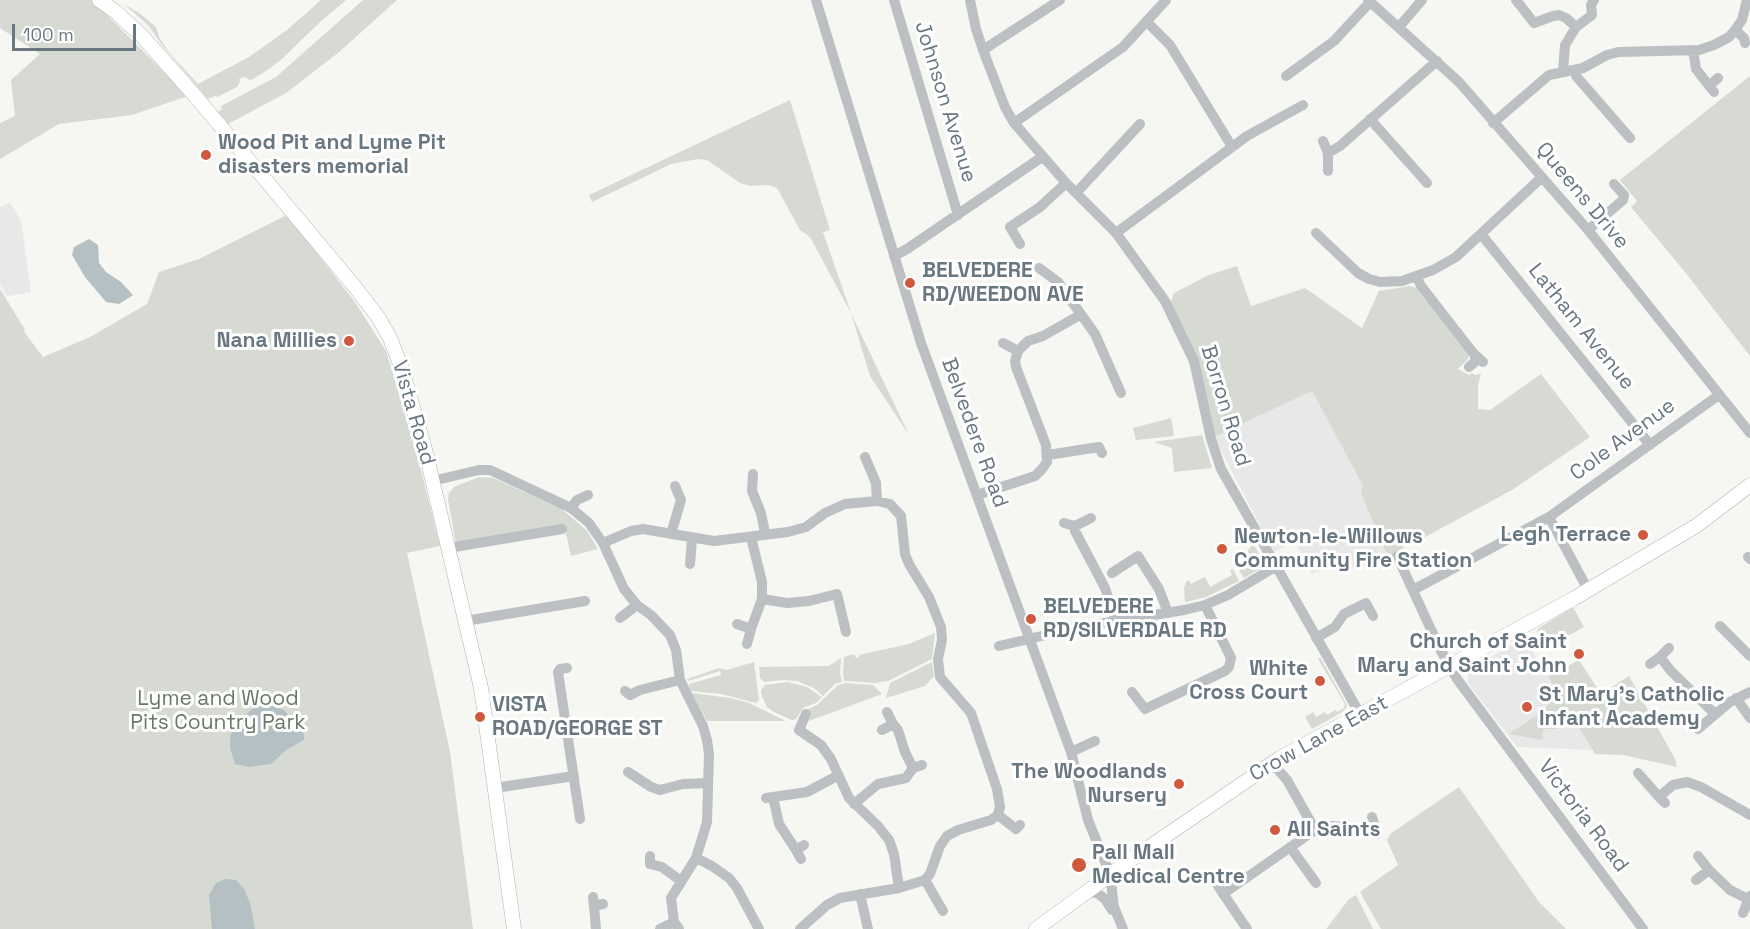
<!DOCTYPE html>
<style>
body{margin:0}
#map{position:relative;width:1750px;height:929px;overflow:hidden;background:#f6f6f3;font-family:"Space Grotesk",sans-serif}
canvas{display:block}
.scale{position:absolute;left:12px;top:24px;width:124px;height:27px;box-sizing:border-box;border:3px solid #697781;border-top:0;padding-left:8px;font-size:18px;line-height:21px;white-space:nowrap;color:#697781;-webkit-text-stroke:4px #fff;paint-order:stroke}
</style>
<div id="map">
<canvas width="1750" height="929"></canvas>
<div class="scale">100 m</div>
</div>
<script>
const ctx = document.querySelector('canvas').getContext('2d');
ctx.lineJoin = 'round';
function paint(path, color) {
  ctx.fillStyle = color;
  ctx.fill(path, 'evenodd');
}
function shape(rows) {
  const path = new Path2D();
  for (const r of rows) {
    path.moveTo(r[0], r[1]);
    for (let i = 2; i < r.length; i += 2) path.lineTo(r[i], r[i + 1]);
  }
  return path;
}
function stroke(path, color, width, dash) {
  ctx.strokeStyle = color;
  ctx.lineWidth = width;
  ctx.lineCap = dash ? 'butt' : 'round';
  ctx.setLineDash(dash || []);
  ctx.stroke(path);
}
function drawText(font, color, halo, rows, align = 'center') {
  ctx.font = font + ' "Space Grotesk",sans-serif';
  ctx.lineWidth = 6;
  ctx.setLineDash([]);
  ctx.textBaseline = 'middle';
  ctx.strokeStyle = halo;
  ctx.fillStyle = color;
  for (const [text, x, y, turn = 0] of rows) {
    ctx.save();
    ctx.translate(x, y);
    ctx.rotate((+turn || 0) * Math.PI / 180);
    ctx.textAlign = isNaN(turn) ? turn : align;
    if (halo) ctx.strokeText(text, 0, 0);
    ctx.fillText(text, 0, 0);
    ctx.restore();
  }
}
const built = shape([
 [10,203,21,221,31,292,7,296,0,285,0,207],
 [1312,391,1363,486,1361,494,1388,557,1387,555,1354,570,1348,557,1312,574,1295,542,1274,552,1214,437],
 [1524,638,1548,676,1593,750,1517,747,1468,683,1468,675,1473,667]
]);
const green = shape([
 [0,0,92,0,188,96,132,115,59,124,0,159,0,123,15,116,11,80,40,54,0,28],
 [321,0,346,0,320,22,282,59,269,69,253,79,250,80,245,77,239,79,240,82,237,87,217,97,215,96,208,99,162,45,148,25,124,4,139,13,156,27,159,37,168,51,198,84,249,57,287,30],
 [363,0,397,0,338,53,286,93,228,124,218,112,222,109,221,106,276,77],
 [1750,76,1750,356,1685,272,1631,207,1637,201,1620,180],
 [790,100,830,230,823,232,851,313,909,435,870,376,851,313,810,237,800,230,777,188,768,185,750,186,740,183,707,160,698,159,671,164,592,202,589,195],
 [287,215,355,302,386,351,416,451,440,546,407,553,450,752,473,929,0,929,0,289,24,328,25,333,43,357,90,337,147,304,159,272,199,259],
 [1237,266,1251,306,1305,288,1362,328,1379,291,1410,286,1416,288,1469,355,1468,359,1458,369,1469,375,1472,373,1475,375,1481,374,1478,385,1478,409,1490,410,1541,374,1590,437,1512,490,1425,537,1403,547,1404,550,1388,557,1361,494,1363,486,1312,391,1214,437,1170,305,1174,293,1209,275],
 [1171,418,1174,436,1136,440,1133,428],
 [1202,435,1212,468,1174,472,1172,448,1154,442],
 [479,477,493,478,562,509,587,531,598,549,571,556,564,525,460,542,455,540,448,499,449,493,454,487],
 [1253,543,1265,566,1244,578,1237,567,1245,562,1245,557,1249,555,1248,551],
 [1233,569,1239,581,1206,597,1186,602,1185,601,1184,588,1186,582,1189,580,1191,584,1205,577,1210,587,1232,575,1230,571],
 [1573,607,1584,627,1548,647,1540,644,1537,631,1539,628],
 [935,633,932,659,888,681,875,683,844,681,843,673,844,657,854,654,856,658,859,657,859,655,909,644],
 [1320,657,1347,705,1346,708,1341,713,1312,729,1305,717,1313,712,1316,717,1325,712,1327,715,1335,710,1337,712,1344,708,1345,704,1318,659],
 [841,658,840,674,842,682,835,684,823,696,814,688,797,681,782,680,764,682,760,678,759,667,829,666],
 [1579,660,1601,694,1629,676,1675,759,1677,767,1623,755,1595,754,1578,726,1548,723,1540,712,1549,704,1547,700,1558,693,1548,676],
 [754,662,759,700,756,703,721,694,691,691,689,684,721,675,720,671,688,681,687,679,719,668,727,670],
 [932,662,934,676,925,686,886,698,890,683],
 [788,682,807,687,822,697,816,703,803,708,796,719,792,720,774,712,767,707,762,697,761,690,765,685],
 [846,683,873,685,882,694,809,721,811,715,806,710,817,705,838,685],
 [692,693,730,698,749,703,786,721,707,721],
 [1538,714,1546,725,1559,729,1543,729,1542,740,1509,734],
 [1459,787,1539,902,1566,929,1381,929,1360,892,1398,865,1387,840,1390,834],
 [1356,895,1373,929,1326,929,1349,899]
]);
const water = shape([
 [89,239,98,245,99,263,106,272,121,282,133,295,119,304,106,302,85,277,72,255,74,247],
 [263,704,268,704,284,710,304,734,304,740,286,750,271,764,249,767,235,764,230,748,230,737,234,727,252,709],
 [225,879,236,880,244,889,250,903,255,929,212,929,209,895,216,883]
]);
const minor = shape([
 [816,0,921,343,1071,752,1088,820,1110,874,1114,907,1123,929],
 [894,0,958,215],
 [970,0,976,29,983,50,1005,107,1014,123,1066,183,1116,233,1165,301,1194,361,1211,439,1221,469,1360,714],
 [1368,0,1459,82,1588,230,1750,433],
 [1516,0,1534,23,1553,16,1559,15,1566,18,1576,27],
 [1147,22,1170,45,1232,147],
 [1399,27,1422,0],
 [1735,30,1744,38,1745,43],
 [983,50,1060,0],
 [1693,50,1696,69,1714,92],
 [1575,71,1576,76,1630,138],
 [1563,72,1565,45,1576,27,1592,15,1591,5,1594,0],
 [1286,76,1334,41,1370,2],
 [1709,86,1718,78],
 [1370,119,1427,183],
 [1014,123,1123,47,1166,0],
 [1493,123,1549,75,1583,68,1607,55,1618,52,1699,50,1714,45,1729,37,1735,30,1742,20,1747,0],
 [1323,141,1328,153,1328,171],
 [1328,153,1340,146,1437,61],
 [1076,193,1140,124],
 [1588,230,1623,200,1624,195,1614,184],
 [1116,233,1247,136,1303,105],
 [1316,233,1358,273,1369,279,1380,282,1402,281,1433,270,1456,257,1541,178],
 [1481,234,1650,445],
 [1020,244,1010,227,1040,207,1066,183],
 [894,256,907,249,1042,157],
 [1039,268,1058,282,1095,334,1121,393],
 [1417,277,1421,286,1474,354,1483,362],
 [1018,351,1028,341,1043,336,1080,315],
 [1469,367,1476,361,1474,354],
 [1048,455,1099,447,1102,453],
 [865,457,876,483,877,501],
 [753,474,752,491,761,513,765,533],
 [432,481,479,470,490,470,571,508,589,523,603,543,624,589,637,605],
 [977,495,1035,476,1042,469,1047,462,1046,445,1016,367,1015,361,1018,351,1003,343],
 [571,508,577,500,588,495],
 [1549,517,1588,590],
 [1064,523,1075,526,1091,518],
 [1075,526,1075,531,1105,588,1116,621],
 [671,534,681,500,675,486],
 [603,543,631,531,643,529,714,541,788,532,806,527,825,513,845,504,877,501,890,504,901,516,905,554,909,564,929,597,941,627,942,640,938,659,940,677,971,713,997,789,1000,807,998,815,991,820,958,830,947,836,940,846,930,874,925,880,899,888,840,898,827,905,800,929],
 [448,548,562,529],
 [1397,556,1441,651,1457,679,1643,929],
 [1748,557,1750,559],
 [690,564,692,539],
 [1112,573,1138,556,1159,589,1168,613],
 [1413,590,1549,517,1719,395],
 [762,599,787,603,809,601,837,594,846,632],
 [620,618,637,605,651,615,670,635,676,650,680,680,703,726,707,740,709,754,707,822,696,858,671,898,674,922,679,929],
 [465,621,585,601],
 [737,624,751,629,762,599,762,582,751,537],
 [1720,626,1750,656],
 [1316,638,1335,627,1344,614,1366,603,1373,616],
 [747,644,751,629],
 [999,646,1075,628,1184,610,1205,605,1228,595,1275,567],
 [1660,657,1669,648],
 [1650,664,1660,657,1671,671,1715,714],
 [567,668,560,669,558,672,580,819],
 [625,691,630,695,640,690,680,680],
 [1132,692,1145,709,1225,671,1229,667,1231,658,1205,605],
 [1736,698,1750,718],
 [806,714,799,730,821,745,831,759,849,798,878,826,889,840,894,854,899,888],
 [1690,721,1698,729,1730,702,1750,692],
 [893,724,898,730,905,752,913,768],
 [882,730,893,724,887,712],
 [1071,752,1095,741],
 [628,772,651,787,660,790,683,784,708,783],
 [1638,773,1659,797],
 [495,788,574,776],
 [773,797,807,792,837,776],
 [766,798,773,797,779,824,796,850],
 [1665,803,1659,797,1673,785,1687,782,1701,787,1750,815],
 [854,804,878,784,906,778,913,768,922,765],
 [998,815,1016,829,1020,825],
 [1372,817,1377,834],
 [1315,830,1333,826,1363,828,1375,826],
 [1290,847,1316,883],
 [650,856,650,864,662,867,681,881],
 [696,858,712,866,729,878,737,888,759,929],
 [801,859,796,850,804,845],
 [1709,870,1730,890,1748,899],
 [925,880,943,911],
 [1696,880,1709,870,1698,856],
 [1218,886,1247,929],
 [1085,892,1097,893,1105,899,1112,910],
 [860,894,868,929],
 [1223,894,1315,830,1287,780,1272,763],
 [593,897,594,906,603,904],
 [594,906,596,929],
 [1743,913,1750,896],
 [660,929,674,922]
]);
const major = shape([
 [99,0,116,12,142,36,196,97,355,287,378,317,390,338,402,369,425,449,481,688,514,929],
 [1036,929,1136,856,1280,758,1573,599,1696,526,1750,485]
]);
const markers = [
 [206,155,6,"#ce593c"],
 [910,283,6,"#ce593c"],
 [349,341,6,"#ce593c"],
 [1643,535,6,"#ce593c"],
 [1222,549,6,"#ce593c"],
 [1031,619,6,"#ce593c"],
 [1579,654,6,"#ce593c"],
 [1320,681,6,"#ce593c"],
 [1527,707,6,"#ce593c"],
 [480,717,6,"#ce593c"],
 [1179,784,6,"#ce593c"],
 [1275,830,6,"#ce593c"],
 [1079,865,8,"#ce593c"]
];
const streetNames = [
 ["Johnson Avenue",945,102,73],
 ["Queens Drive",1582,196,50],
 ["Latham Avenue",1581,327,51],
 ["Borron Road",1225,406,73],
 ["Vista Road",413,413,74],
 ["Belvedere Road",974,433,70],
 ["Cole Avenue",1623,440,-36],
 ["Crow Lane East",1319,739,-29],
 ["Victoria Road",1583,816,53]
];
const poiNames = [
 ["Wood Pit and Lyme Pit",218,143],
 ["disasters memorial",218,167],
 ["BELVEDERE",922,271],
 ["RD/WEEDON AVE",922,295],
 ["Nana Millies",337,341,"right"],
 ["Legh Terrace",1631,535,"right"],
 ["Newton-le-Willows",1234,537],
 ["Community Fire Station",1234,561],
 ["BELVEDERE",1043,607],
 ["RD/SILVERDALE RD",1043,631],
 ["Church of Saint",1567,642,"right"],
 ["Mary and Saint John",1567,666,"right"],
 ["White",1308,669,"right"],
 ["Cross Court",1308,693,"right"],
 ["St Mary's Catholic",1539,695],
 ["Infant Academy",1539,719],
 ["VISTA",492,705],
 ["ROAD/GEORGE ST",492,729],
 ["The Woodlands",1167,772,"right"],
 ["Nursery",1167,796,"right"],
 ["All Saints",1287,830],
 ["Pall Mall",1092,853],
 ["Medical Centre",1092,877]
];
const parkNames = [
 ["Lyme and Wood",218,699],
 ["Pits Country Park",218,723]
];
paint(built, '#e7e8e7');
paint(green, '#d6dad3');
paint(water, '#b4c0c3');
stroke(major, '#b0b4b7', 15);
stroke(minor, '#bcc0c3', 10);
stroke(major, '#fff', 14);
for (const [x, y, r, color] of markers) {
  const dot = new Path2D();
  dot.arc(x, y, r, 0, 2 * Math.PI);
  ctx.fillStyle = color;
  ctx.fill(dot);
  stroke(dot, '#fff', 2);
}
drawText('21px', '#697781', '#fff', streetNames);
drawText('bold 21px', '#697781', '#fff', poiNames, 'left');
drawText('21px', '#6b7967', '#fff', parkNames);
</script>
